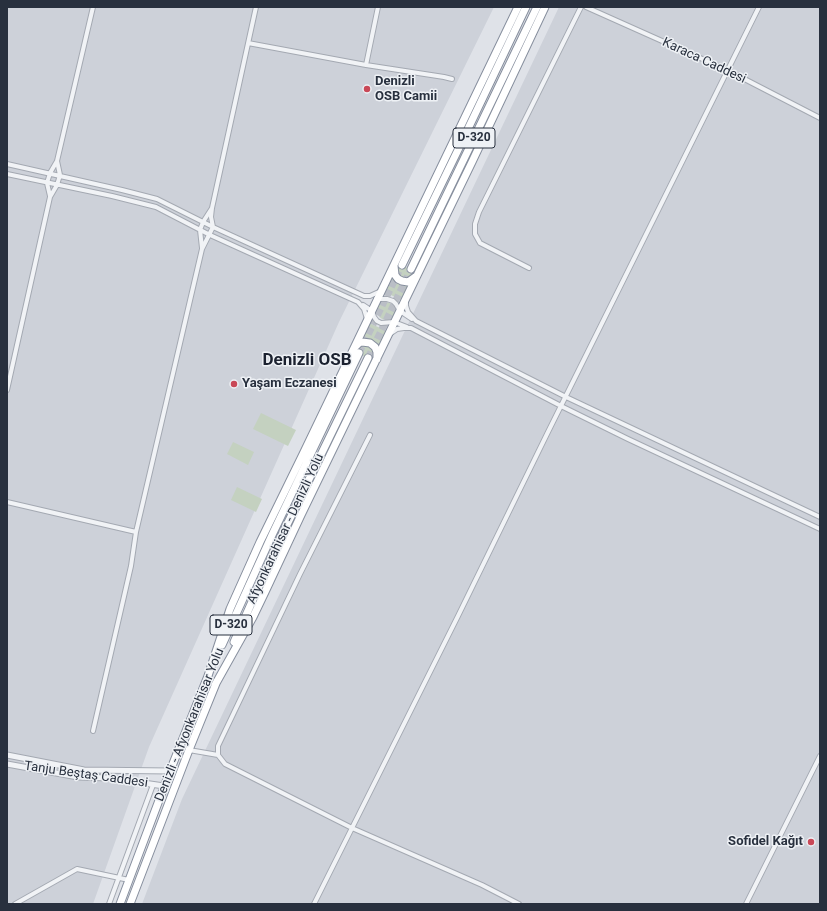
<!DOCTYPE html>
<meta charset="utf-8">
<style>
body{margin:0}
#map{position:relative;width:827px;height:911px;overflow:hidden;background:#dfe2e8;font-family:Roboto,sans-serif}
canvas{display:block}
.frame{position:absolute;inset:0;border:8px solid #28303e;pointer-events:none}
</style>
<div id="map">
<canvas width="827" height="911"></canvas>
<div class="frame"></div>
</div>
<script>
const ctx = document.querySelector('canvas').getContext('2d');
ctx.lineJoin = 'round';
function paint(path, color) {
  ctx.fillStyle = color;
  ctx.fill(path, 'evenodd');
}
function shape(rows) {
  const path = new Path2D();
  for (const r of rows) {
    if (r.length === 3) {
      path.moveTo(r[0] + r[2], r[1]);
      path.arc(r[0], r[1], r[2], 0, 2 * Math.PI);
      continue;
    }
    path.moveTo(r[0], r[1]);
    for (let i = 2; i < r.length; i += 2) path.lineTo(r[i], r[i + 1]);
  }
  return path;
}
function stroke(path, color, width, dash) {
  ctx.strokeStyle = color;
  ctx.lineWidth = width;
  ctx.lineCap = dash ? 'butt' : 'round';
  ctx.setLineDash(dash || []);
  ctx.stroke(path);
}
function drawText(font, color, halo, rows, align = 'center') {
  ctx.font = font + ' Roboto,sans-serif';
  ctx.lineWidth = 3;
  ctx.setLineDash([]);
  ctx.textBaseline = 'middle';
  ctx.strokeStyle = halo;
  ctx.fillStyle = color;
  for (const [text, x, y, turn = 0] of rows) {
    ctx.save();
    ctx.translate(x, y);
    ctx.rotate((+turn || 0) * Math.PI / 180);
    ctx.textAlign = isNaN(turn) ? turn : align;
    if (halo) ctx.strokeText(text, 0, 0);
    ctx.fillText(text, 0, 0);
    ctx.restore();
  }
}
const built = shape([
 [7,7,494,7,339,322,149,747,93,904,7,904],
 [559,7,820,7,820,904,142,904,182,799]
]);
const green = shape([
 [398,263,415,272,411,278,403,279,398,275,397,267],
 [392,277,395,280,410,284,402,300,384,292],
 [386,311,9],
 [369,323,387,331,379,348,361,339],
 [364,345,369,346,373,349,374,353,372,360,356,352,358,348],
 [261,413,296,430,288,446,253,429],
 [233,442,254,452,248,465,227,454],
 [237,487,262,499,256,512,231,500]
]);
const trunkTunnel = shape([
 [359,353,402,265],
 [368,358,411,269]
]);
const minor = shape([
 [586,7,727,70,820,118],
 [248,43,366,65,444,77,452,79],
 [366,65,378,7],
 [7,164,122,190,157,199,213,227,364,296,370,296,381,291],
 [7,174,112,196,156,207,210,235,358,302,364,309,367,319],
 [50,196,47,183,50,173,57,161,93,7],
 [202,248,200,230,203,222,212,208],
 [529,268,480,243,475,234,475,224,479,212,581,7],
 [376,299,387,299,393,301,396,304,400,311,412,319],
 [406,302,406,306,408,312,416,321,566,397,820,517],
 [363,305,372,311,374,317,377,321,381,323,394,322,407,327],
 [391,333,397,329,404,328,411,328,561,406,628,439,820,529],
 [7,390,50,197,57,185,60,175,57,161],
 [370,435,300,574,218,746,218,755,225,764,352,828,482,885,519,904],
 [7,502,136,532],
 [93,731,131,566,136,532,202,249,213,227,211,217,212,208,256,7],
 [189,750,218,755],
 [15,904,77,869,129,880],
 [109,904,153,785],
 [314,904,458,616,547,434,759,7],
 [746,904,820,756]
]);
const tertiary = shape([
 [7,755,84,770,170,771],
 [7,764,78,777,109,778,164,786]
]);
const trunk = shape([
 [402,265,457,152,526,7],
 [394,266,395,275,398,279,402,281,408,282,415,277],
 [411,269,537,7],
 [355,347,359,343,362,342,370,343,375,347,377,352,377,359],
 [234,642,280,539,368,358],
 [222,645,272,535,359,353],
 [207,679,230,609,260,542,304,452,518,7],
 [215,685,253,617,265,592,301,515,472,162,545,7],
 [120,904,170,771,208,676],
 [130,904,189,750,217,681]
]);
const markers = [
 [367,89,4,"#c94857"],
 [234,384,4,"#c94857"],
 [811,842,4,"#c94857"]
];
const shields = [
 [474,138,42],
 [231,625,42]
];
const shieldNames = [
 ["D-320",474,138],
 ["D-320",231,625]
];
const streetNames = [
 ["Karaca Caddesi",704,61,25],
 ["Afyonkarahisar - Denizli Yolu",286,529,-65],
 ["Denizli - Afyonkarahisar Yolu",190,725,-68],
 ["Tanju Beştaş Caddesi",86,775,8]
];
const poiNames = [
 ["Denizli",375,82],
 ["OSB Camii",375,97],
 ["Yaşam Eczanesi",242,384],
 ["Sofidel Kağıt",803,842,"right"]
];
const districtNames = [
 ["Denizli OSB",307,361]
];
paint(built, '#cdd1d9');
paint(green, '#c4d1c0');
stroke(trunkTunnel, '#babec6', 7, [7, 3.5]);
stroke(minor, '#a4a9b2', 6);
stroke(tertiary, '#a4a9b2', 7);
stroke(trunk, '#878f9e', 9);
stroke(minor, '#f1f3f6', 4);
stroke(tertiary, '#f1f3f6', 5);
stroke(trunk, '#fff', 7);
for (const [x, y, r, color] of markers) {
  const dot = new Path2D();
  dot.arc(x, y, r, 0, 2 * Math.PI);
  ctx.fillStyle = color;
  ctx.fill(dot);
  stroke(dot, '#eef1f5', 1.5);
}
for (const [x, y, w] of shields) {
  const box = new Path2D();
  box.roundRect(x - w / 2, y - 10, w, 20, 3);
  ctx.fillStyle = '#eef1f5';
  ctx.fill(box);
  stroke(box, '#28303e', 1);
}
drawText('bold 12px', '#28303e', null, shieldNames);
drawText('13px', '#28303e', '#eef1f5', streetNames);
drawText('bold 13px', '#28303e', '#eef1f5', poiNames, 'left');
drawText('bold 17px', '#1b212f', '#eef1f5', districtNames);
</script>
